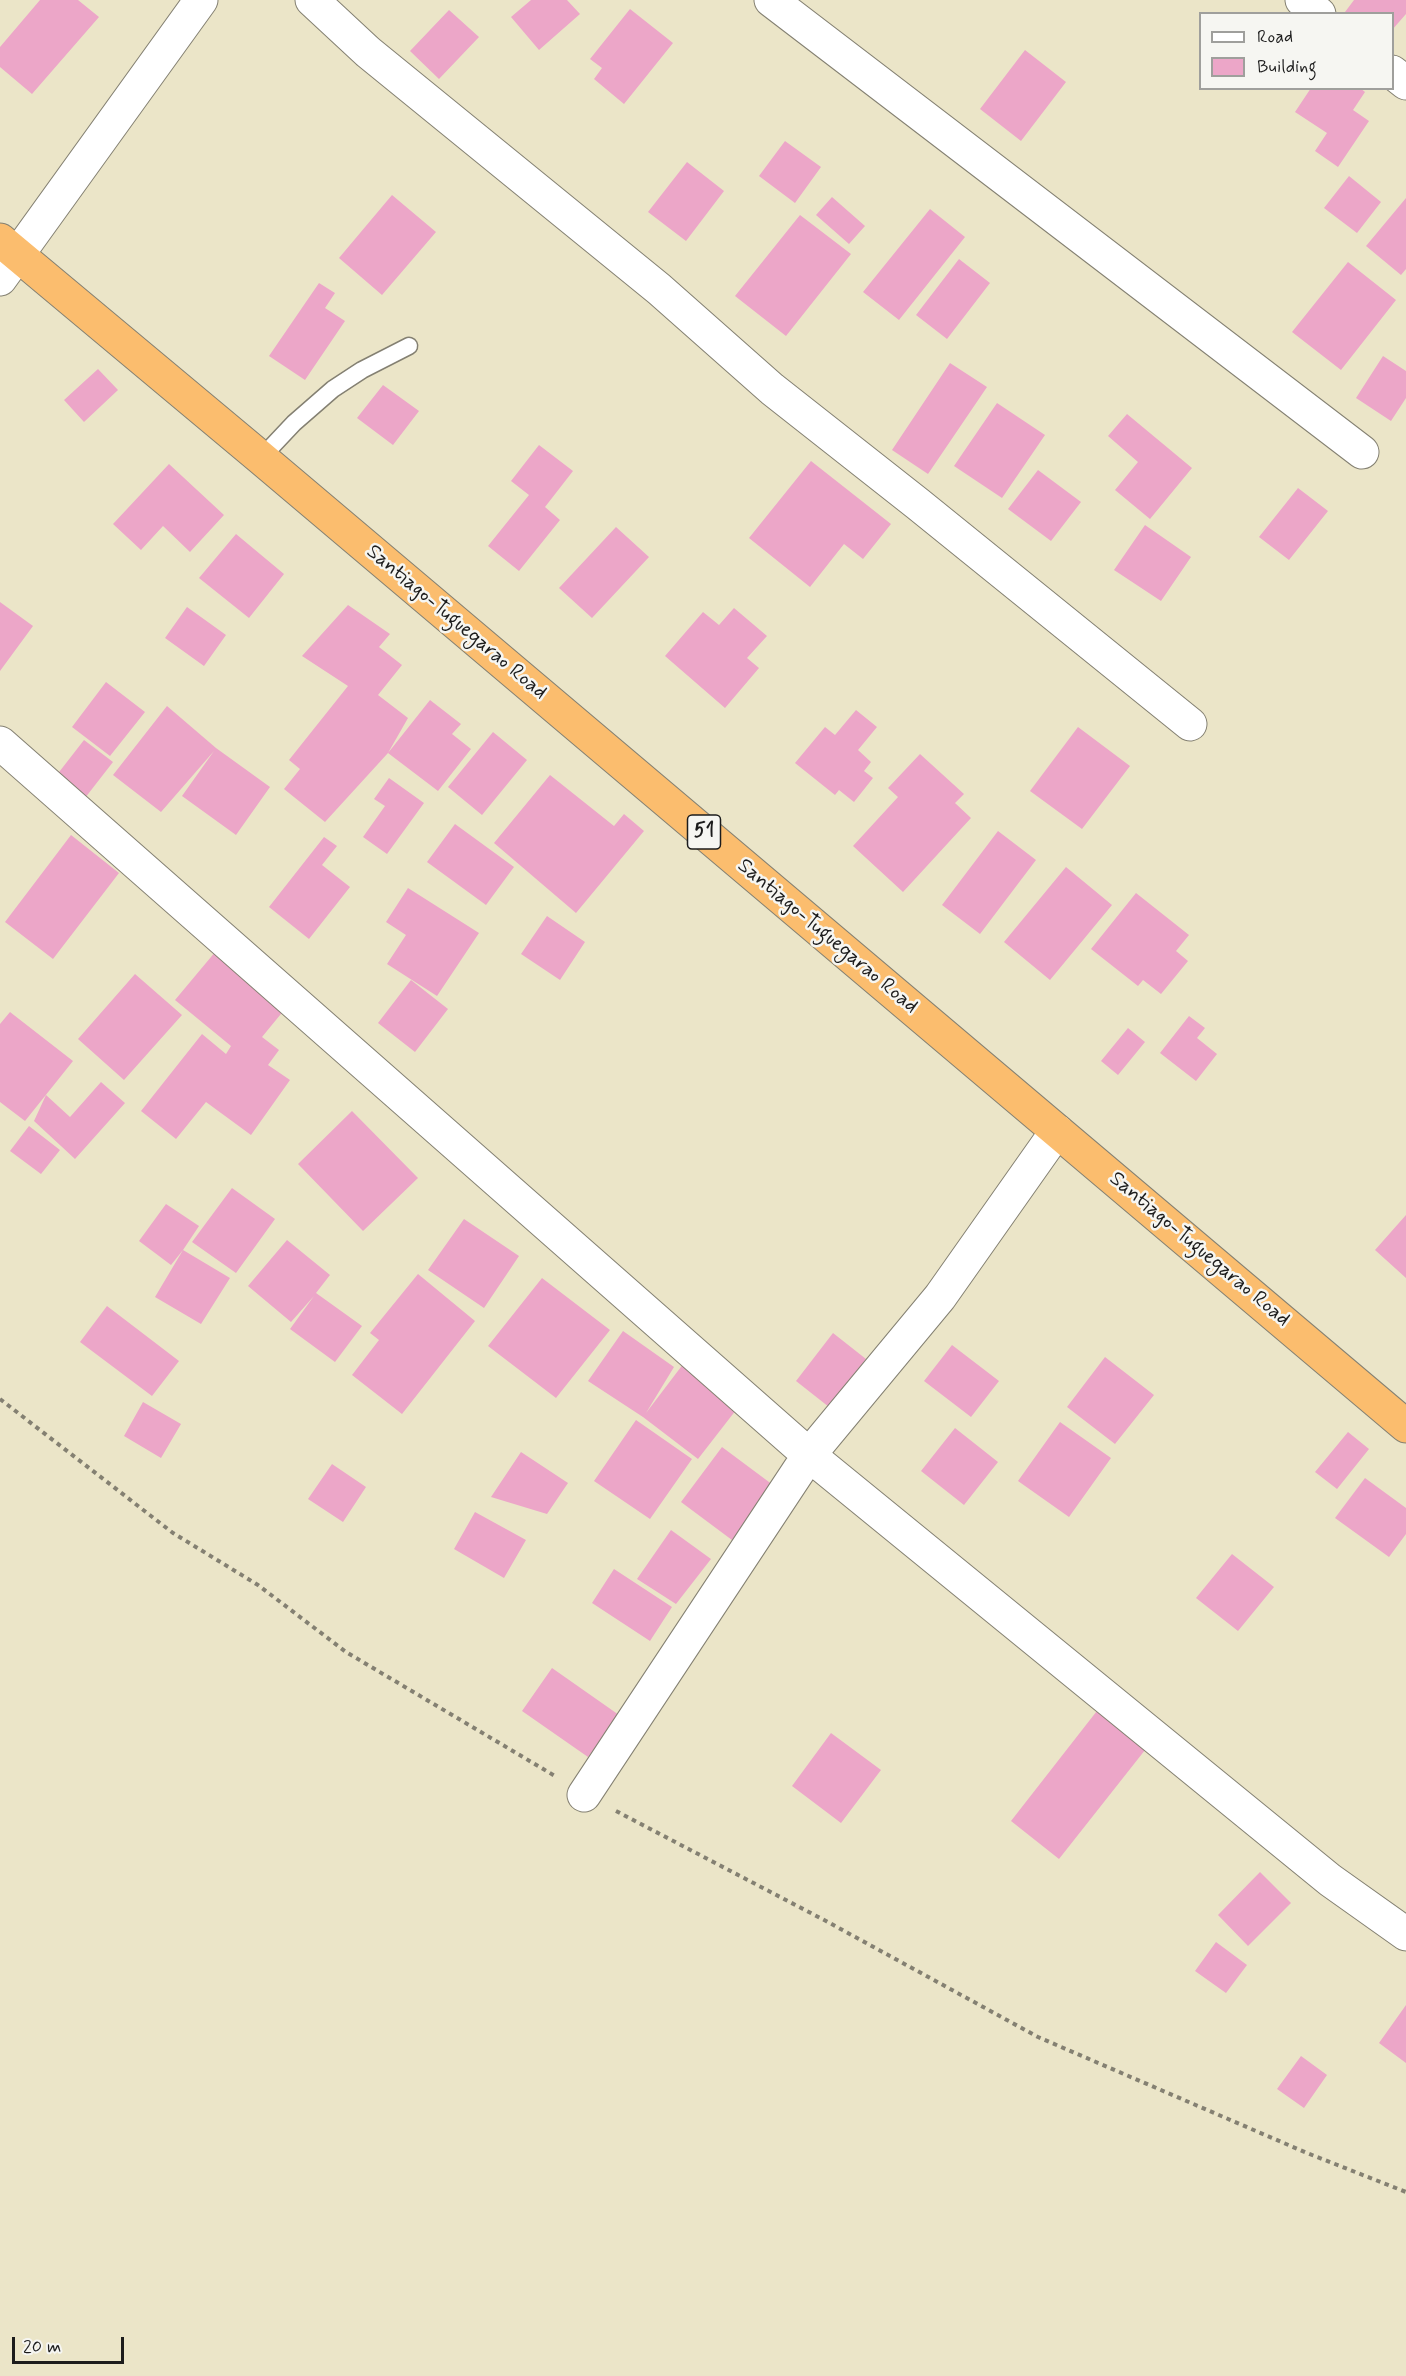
<!DOCTYPE html>
<style>
body{margin:0}
#map{position:relative;width:1406px;height:2376px;overflow:hidden;background:#ebe5c8;font-family:Mynerve,sans-serif}
canvas{display:block}
.legend{position:absolute;left:1199px;top:12px;width:195px;height:78px;box-sizing:border-box;background:#f6f6f2;border:2px solid #9f9f9c;margin:0;padding:8px 10px;list-style:none;font-size:18px;color:#1c1c1c}
.legend li{display:flex;align-items:center;gap:12px;height:30px}
.legend b{width:30px;border:2px solid #9f9f9c}
.scale{position:absolute;left:12px;top:2337px;width:112px;height:27px;box-sizing:border-box;border:3px solid #1c1c1c;border-top:0;padding-left:8px;font-size:18px;line-height:21px;white-space:nowrap;color:#1c1c1c;-webkit-text-stroke:4px #f6f6f2;paint-order:stroke}
</style>
<div id="map">
<canvas width="1406" height="2376"></canvas>
<ul class="legend">
<li><b style="height:8px;background:#fff"></b>Road</li>
<li><b style="height:16px;background:#eca6c8"></b>Building</li>
</ul>
<div class="scale">20 m</div>
</div>
<script>
const ctx = document.querySelector('canvas').getContext('2d');
ctx.lineJoin = 'round';
function paint(path, color) {
  ctx.fillStyle = color;
  ctx.fill(path, 'evenodd');
}
function shape(rows) {
  const path = new Path2D();
  for (const r of rows) {
    path.moveTo(r[0], r[1]);
    for (let i = 2; i < r.length; i += 2) path.lineTo(r[i], r[i + 1]);
  }
  return path;
}
function stroke(path, color, width, dash) {
  ctx.strokeStyle = color;
  ctx.lineWidth = width;
  ctx.lineCap = dash ? 'butt' : 'round';
  ctx.setLineDash(dash || []);
  ctx.stroke(path);
}
function drawText(font, color, halo, rows, align = 'center') {
  ctx.font = font + ' Mynerve,sans-serif';
  ctx.lineWidth = 5;
  ctx.setLineDash([]);
  ctx.textBaseline = 'middle';
  ctx.strokeStyle = halo;
  ctx.fillStyle = color;
  for (const [text, x, y, turn = 0] of rows) {
    ctx.save();
    ctx.translate(x, y);
    ctx.rotate((+turn || 0) * Math.PI / 180);
    ctx.textAlign = isNaN(turn) ? turn : align;
    if (halo) ctx.strokeText(text, 0, 0);
    ctx.fillText(text, 0, 0);
    ctx.restore();
  }
}
const building = shape([
 [40,0,78,0,99,17,32,94,0,67,0,47],
 [531,0,567,0,580,14,539,50,511,17],
 [1354,0,1406,0,1406,14,1392,30,1392,14,1347,14,1345,12],
 [630,9,673,43,624,104,594,79,602,68,590,59],
 [449,10,479,37,439,79,410,51],
 [1025,50,1066,82,1021,141,980,109],
 [1311,88,1360,88,1365,92,1353,110,1369,121,1338,167,1315,151,1327,133,1295,112],
 [785,141,821,167,795,203,759,176],
 [687,162,724,191,686,241,648,212],
 [1349,176,1381,202,1357,233,1324,208],
 [392,195,436,232,382,295,339,258],
 [832,197,865,226,849,244,816,215],
 [1406,198,1406,269,1401,275,1366,246],
 [930,209,965,237,899,320,863,292],
 [800,215,851,254,786,336,735,296],
 [959,259,990,283,947,339,916,315],
 [1348,262,1396,300,1341,370,1292,332],
 [319,283,335,293,325,308,345,321,305,380,269,356],
 [1383,356,1406,371,1406,398,1391,421,1356,398],
 [950,363,987,387,928,474,892,450],
 [98,369,118,390,84,422,64,400],
 [383,385,419,411,393,445,357,418],
 [997,403,1045,435,1002,498,954,466],
 [1127,414,1192,468,1150,519,1115,490,1138,462,1108,436],
 [539,445,573,471,545,507,560,520,519,571,488,546,529,495,511,481],
 [811,461,891,524,863,559,844,544,810,587,749,538],
 [169,464,224,515,190,552,163,526,141,550,113,524],
 [1038,470,1081,502,1051,541,1008,509],
 [1298,488,1328,511,1289,560,1259,537],
 [1145,525,1191,557,1161,601,1114,570],
 [616,527,649,557,592,618,559,588],
 [236,534,284,574,249,618,199,578],
 [0,602,33,626,0,671],
 [348,605,390,634,379,647,402,665,378,695,408,718,388,753,325,822,284,789,300,769,289,760,348,686,302,656],
 [187,607,226,635,204,666,165,638],
 [734,608,767,636,747,658,759,668,725,708,665,656,703,612,719,625],
 [106,682,145,712,110,756,72,727],
 [430,700,461,724,452,734,471,749,438,791,388,753],
 [167,706,216,748,270,787,236,835,182,796,214,751,161,812,113,775],
 [856,710,877,727,858,750,871,762,864,771,873,778,854,802,839,790,835,795,795,763,825,727,835,735],
 [1078,727,1130,766,1082,829,1030,791],
 [493,732,527,760,482,815,448,787],
 [84,740,113,762,85,798,56,776],
 [920,754,964,794,955,803,971,818,903,892,853,846,898,797,888,788],
 [550,775,614,826,624,814,644,831,576,913,494,843],
 [389,778,424,803,387,854,363,837,385,806,374,799],
 [455,824,514,867,486,905,427,862],
 [998,831,1036,860,980,934,942,905],
 [71,835,119,873,53,959,5,922],
 [324,837,337,846,322,865,350,887,309,939,269,907],
 [1066,867,1112,905,1050,980,1004,942],
 [408,888,479,933,437,996,387,964,406,935,386,922],
 [1136,893,1189,935,1176,951,1188,961,1161,994,1143,980,1138,986,1091,949],
 [547,916,585,942,560,980,521,954],
 [216,951,285,1009,262,1037,279,1050,268,1065,290,1080,251,1135,206,1102,176,1139,141,1111,202,1034,226,1054,231,1046,175,1000],
 [135,974,182,1015,124,1080,78,1039],
 [411,980,448,1009,415,1052,378,1023],
 [10,1012,73,1061,25,1121,0,1102,0,1024],
 [1189,1016,1205,1028,1197,1038,1217,1054,1196,1081,1160,1053],
 [1128,1028,1145,1042,1118,1075,1101,1061],
 [101,1082,125,1103,75,1159,34,1121,46,1095,70,1117],
 [352,1111,418,1178,363,1231,298,1164],
 [29,1126,60,1150,41,1174,10,1151],
 [232,1188,275,1219,236,1273,192,1242],
 [166,1204,199,1226,183,1250,230,1278,201,1324,155,1297,183,1250,171,1265,139,1241],
 [1406,1215,1406,1278,1375,1250],
 [464,1219,519,1256,484,1308,428,1270],
 [287,1240,330,1275,316,1293,362,1326,335,1362,290,1329,314,1296,291,1322,248,1286],
 [418,1274,475,1321,402,1414,352,1375,379,1340,370,1333],
 [542,1278,610,1330,556,1398,488,1346],
 [107,1306,179,1361,152,1396,80,1342],
 [623,1331,674,1367,646,1413,687,1359,743,1401,698,1459,643,1417,588,1381],
 [833,1333,866,1359,829,1407,796,1381],
 [952,1345,999,1381,971,1417,924,1381],
 [1105,1357,1154,1395,1115,1444,1067,1407],
 [143,1402,181,1424,161,1458,124,1436],
 [636,1420,692,1459,650,1519,594,1481],
 [1060,1422,1111,1458,1069,1517,1018,1481],
 [955,1428,998,1462,964,1505,921,1471],
 [1348,1432,1369,1449,1337,1489,1315,1472],
 [722,1447,773,1485,732,1540,681,1502],
 [521,1452,568,1483,547,1514,491,1497],
 [332,1464,366,1487,343,1522,308,1499],
 [1365,1478,1406,1508,1406,1534,1389,1557,1335,1518],
 [475,1512,526,1540,504,1578,454,1549],
 [671,1530,711,1559,676,1604,637,1579],
 [1232,1554,1274,1587,1238,1631,1196,1598],
 [614,1569,672,1607,650,1641,592,1603],
 [552,1668,619,1715,588,1757,522,1711],
 [1100,1707,1149,1745,1059,1859,1011,1821],
 [831,1733,881,1770,841,1823,792,1786],
 [1260,1872,1291,1903,1248,1946,1218,1915],
 [1216,1942,1247,1965,1226,1993,1195,1971],
 [1406,2005,1406,2063,1379,2043],
 [1301,2056,1327,2075,1304,2108,1277,2089]
]);
const path = shape([
 [0,1399,173,1533,258,1585,346,1652,555,1776],
 [616,1811,826,1921,1038,2037,1307,2153,1406,2192]
]);
const service = shape([
 [261,458,294,423,333,389,362,370,409,346]
]);
const minor = shape([
 [312,0,368,52,659,289,772,389,918,504,1190,724],
 [771,0,1362,452],
 [1302,0,1319,14],
 [1392,72,1406,83],
 [0,743,809,1455,1330,1880,1406,1934],
 [584,1795,809,1455,940,1297,1057,1131]
]);
const tertiary = shape([
 [0,279,201,0]
]);
const trunk = shape([
 [0,240,261,458,1406,1426]
]);
const shields = [
 [704,832,33]
];
const shieldNames = [
 ["51",704,832]
];
const streetNames = [
 ["Santiago-Tuguegarao Road",456,623,40],
 ["Santiago-Tuguegarao Road",827,937,40],
 ["Santiago-Tuguegarao Road",1199,1250,40]
];
paint(building, '#eca6c8');
stroke(service, '#848072', 19);
stroke(minor, '#848072', 35);
stroke(tertiary, '#848072', 35);
stroke(trunk, '#848072', 35);
stroke(path, '#848072', 4, [4.5, 4.5]);
stroke(service, '#fff', 16);
stroke(minor, '#fff', 33);
stroke(tertiary, '#fff', 33);
stroke(trunk, '#fbbd6e', 33);
for (const [x, y, w] of shields) {
  const box = new Path2D();
  box.roundRect(x - w / 2, y - 17, w, 34, 4.5);
  ctx.fillStyle = '#f6f6f2';
  ctx.fill(box);
  stroke(box, '#1c1c1c', 1.5);
}
drawText('bold 20px', '#1c1c1c', null, shieldNames);
drawText('21px', '#1c1c1c', '#f6f6f2', streetNames);
</script>
